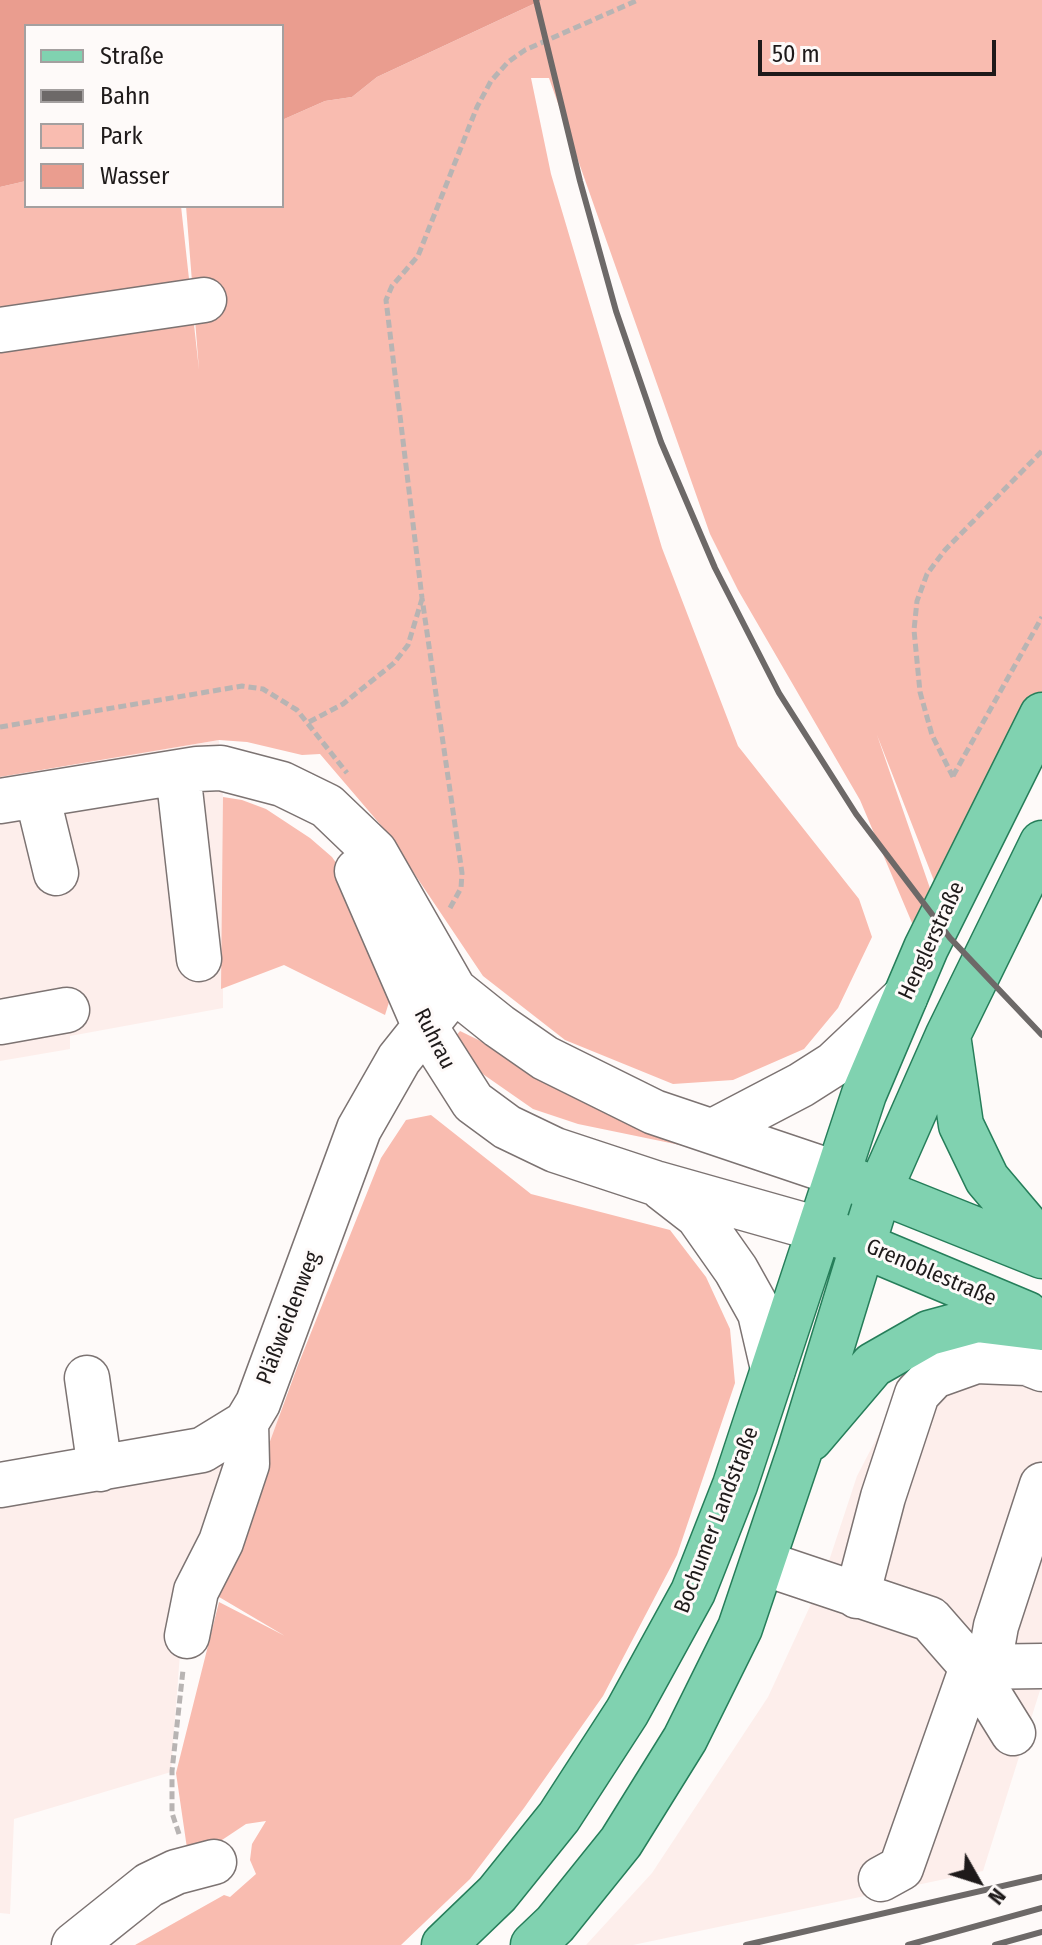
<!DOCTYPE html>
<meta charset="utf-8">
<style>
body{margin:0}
#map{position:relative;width:1042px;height:1945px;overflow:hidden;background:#fefaf9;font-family:"Fira Sans Condensed",sans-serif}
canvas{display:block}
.legend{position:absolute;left:24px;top:24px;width:260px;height:184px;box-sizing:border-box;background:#fefaf9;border:2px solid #a4a0a0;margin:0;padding:10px 14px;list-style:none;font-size:24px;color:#1e1a1a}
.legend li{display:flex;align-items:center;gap:16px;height:40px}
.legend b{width:40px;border:2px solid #a4a0a0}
.north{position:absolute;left:938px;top:1841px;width:80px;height:80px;-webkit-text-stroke:6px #fefaf9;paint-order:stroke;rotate:129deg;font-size:22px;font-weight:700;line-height:32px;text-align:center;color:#1e1a1a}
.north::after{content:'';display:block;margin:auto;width:28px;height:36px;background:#1e1a1a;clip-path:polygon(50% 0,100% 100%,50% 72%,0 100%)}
.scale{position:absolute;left:758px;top:40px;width:238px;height:36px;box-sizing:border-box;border:4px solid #1e1a1a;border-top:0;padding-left:10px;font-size:24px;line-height:28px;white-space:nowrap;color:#1e1a1a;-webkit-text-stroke:6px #fefaf9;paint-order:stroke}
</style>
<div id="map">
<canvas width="1042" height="1945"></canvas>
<ul class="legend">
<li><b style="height:10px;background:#80d2b0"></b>Straße</li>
<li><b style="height:10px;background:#6d6968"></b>Bahn</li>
<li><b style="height:22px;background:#f9bcb0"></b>Park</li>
<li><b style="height:22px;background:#ea9d8f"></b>Wasser</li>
</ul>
<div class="north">N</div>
<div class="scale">50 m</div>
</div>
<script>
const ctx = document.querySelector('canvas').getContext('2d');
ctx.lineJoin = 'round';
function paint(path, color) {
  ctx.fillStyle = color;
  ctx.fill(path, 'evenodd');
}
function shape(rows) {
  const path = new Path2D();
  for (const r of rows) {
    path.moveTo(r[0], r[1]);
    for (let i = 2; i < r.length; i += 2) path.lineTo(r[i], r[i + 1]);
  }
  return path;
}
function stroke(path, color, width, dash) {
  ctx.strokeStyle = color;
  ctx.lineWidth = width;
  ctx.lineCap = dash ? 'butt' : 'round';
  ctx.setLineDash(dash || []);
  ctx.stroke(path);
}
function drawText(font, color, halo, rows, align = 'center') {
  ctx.font = font + ' "Fira Sans Condensed",sans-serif';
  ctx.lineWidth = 6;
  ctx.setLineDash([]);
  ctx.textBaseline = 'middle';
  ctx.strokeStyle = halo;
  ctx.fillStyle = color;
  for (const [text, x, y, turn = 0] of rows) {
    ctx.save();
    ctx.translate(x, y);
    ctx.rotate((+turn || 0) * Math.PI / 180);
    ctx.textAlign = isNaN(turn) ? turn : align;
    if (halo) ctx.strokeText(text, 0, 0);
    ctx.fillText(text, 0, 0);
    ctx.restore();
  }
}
const built = shape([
 [219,740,223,797,223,1008,70,1036,70,1049,0,1061,0,777],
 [1042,1356,1042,1684,983,1871,633,1945,586,1945,652,1873,768,1697,824,1576,857,1476,897,1399],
 [282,1414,214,1594,182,1627,171,1772,14,1819,10,1914,0,1913,0,1489,244,1428]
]);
const green = shape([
 [542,0,1042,0,1042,695,938,891,877,735,933,897,915,930,860,800,738,590,710,534,549,78,531,78,551,174,662,548,738,746,859,899,872,937,838,1008,804,1049,733,1080,673,1084,565,1040,483,976,385,830,320,754,302,755,247,742,219,740,0,777,0,187,26,181,26,206,181,206,199,370,186,206,282,206,282,120,325,101,352,97,377,77],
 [223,797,242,800,266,809,310,838,332,857,348,880,390,999,385,1015,284,965,221,989],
 [460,1031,499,1050,709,1151,578,1124,533,1109,477,1070,454,1038],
 [431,1115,531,1194,670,1230,706,1277,730,1329,735,1383,677,1555,603,1696,524,1808,470,1879,401,1945,135,1945,224,1895,230,1897,256,1874,250,1860,252,1844,266,1821,246,1824,189,1862,176,1773,219,1602,285,1636,214,1594,298,1365,381,1158,406,1120]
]);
const water = shape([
 [0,0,542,0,377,77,352,97,325,101,282,120,282,26,26,26,26,181,0,187]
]);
const path = shape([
 [309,722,343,704,394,663,408,645,422,599],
 [0,727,242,686,263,689,297,710,347,773],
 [953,776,1042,617],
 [953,777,932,735,920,692,914,630,917,601,927,574,945,550,1042,451],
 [450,908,461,888,462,873,422,598,386,300,392,286,418,256,477,107,491,81,508,62,525,50,638,0],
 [179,1834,172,1813,172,1771,183,1670]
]);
const minor = shape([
 [0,330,204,300],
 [178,772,199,959],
 [37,795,56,873],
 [0,801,197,769,221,768,282,784,327,806,375,852,454,990,499,1026,545,1058,654,1112,835,1173],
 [357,871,424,1025,473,1102,507,1127,555,1150,655,1183,818,1229],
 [0,1022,67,1010],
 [715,1130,801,1085,834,1064,905,997],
 [662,1188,698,1216,736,1270,760,1313,773,1369],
 [87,1378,100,1469],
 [0,1485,202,1450,246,1423,258,1403,359,1129,399,1059,454,990],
 [763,1563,930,1619,972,1667,1013,1733],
 [857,1596,883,1497,917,1394,934,1376,976,1361,1027,1363,1042,1369],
 [187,1636,196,1591,221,1542,247,1464,246,1423],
 [972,1667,1042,1666],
 [1002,1667,992,1648,996,1626,1042,1485],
 [881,1879,901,1868,972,1667],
 [74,1945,149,1885,176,1872,214,1862]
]);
const major = shape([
 [948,1035,961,1125,987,1179,1042,1244],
 [852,1180,1042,1256],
 [836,1234,1027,1314],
 [810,1439,873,1365,929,1333,977,1320,1042,1328],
 [444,1945,497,1894,559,1817,627,1712,693,1592,735,1485,864,1094,926,948,1042,715],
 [533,1945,555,1924,621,1842,685,1739,740,1628,800,1450,880,1189,948,1035,1042,843]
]);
const rail = shape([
 [536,0,580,181,616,311,661,442,715,568,779,693,856,814,950,938,1042,1035],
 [746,1945,1042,1877],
 [908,1945,1042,1908],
 [995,1945,1042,1932]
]);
const streetNames = [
 ["Henglerstraße",932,941,-65],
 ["Ruhrau",434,1039,63],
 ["Grenoblestraße",931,1273,23],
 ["Pläßweidenweg",289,1318,-69],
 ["Bochumer Landstraße",717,1520,-69]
];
paint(built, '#fdeeeb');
paint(green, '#f9bcb0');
paint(water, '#ea9d8f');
stroke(minor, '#7c7372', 47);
stroke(major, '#267e5a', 47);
stroke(path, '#b8b4b3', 5, [8, 4]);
stroke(minor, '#fff', 44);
stroke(major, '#80d2b0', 44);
stroke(rail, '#6d6968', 6);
drawText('22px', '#1e1a1a', '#fefaf9', streetNames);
</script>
